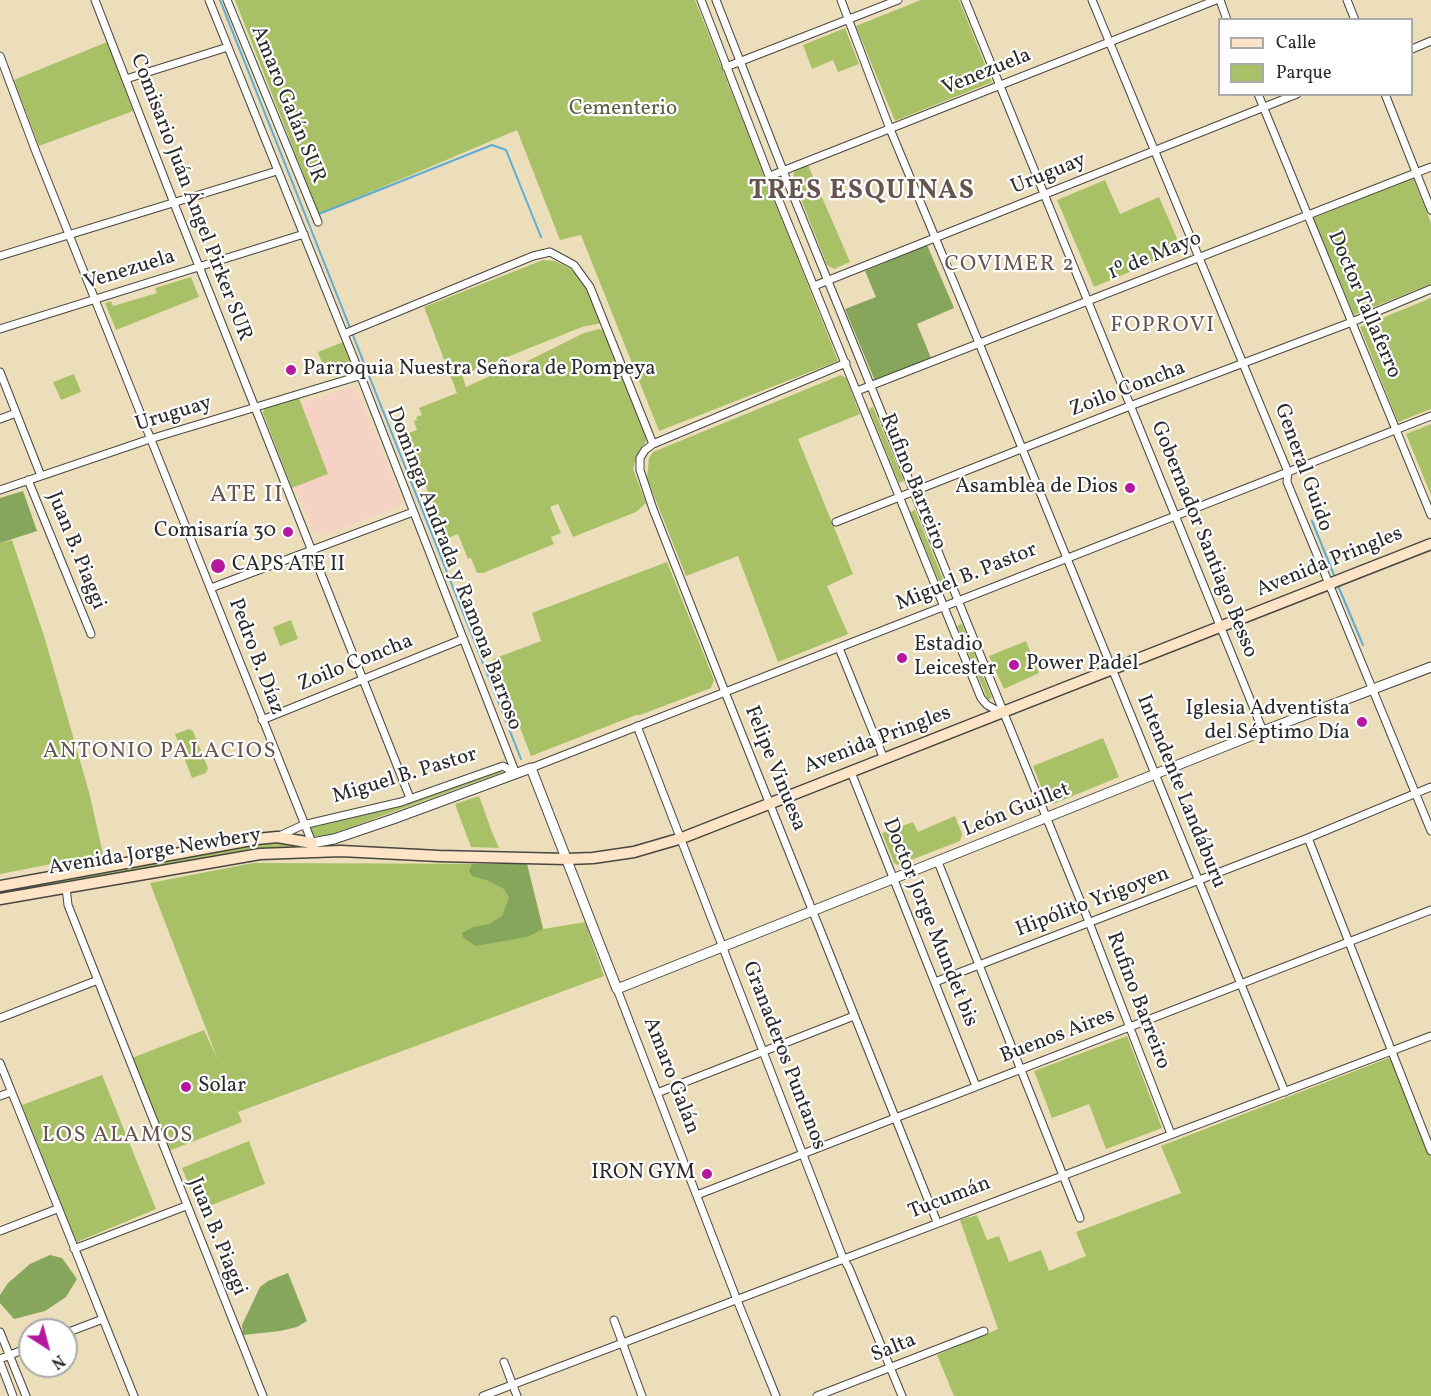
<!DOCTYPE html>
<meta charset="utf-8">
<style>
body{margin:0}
#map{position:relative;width:1431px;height:1396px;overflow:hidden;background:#ecdeba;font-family:Vollkorn,serif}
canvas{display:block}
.legend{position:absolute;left:1218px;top:18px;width:195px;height:78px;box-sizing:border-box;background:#fff;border:2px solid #aaa;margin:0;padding:8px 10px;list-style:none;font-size:18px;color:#2b2b2b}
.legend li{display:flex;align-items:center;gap:12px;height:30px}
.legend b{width:30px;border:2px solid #aaa}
.north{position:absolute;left:18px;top:1318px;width:60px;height:60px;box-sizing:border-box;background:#fff;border:2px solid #aaa;border-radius:50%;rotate:144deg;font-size:16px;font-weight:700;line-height:24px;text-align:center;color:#2b2b2b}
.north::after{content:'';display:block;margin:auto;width:21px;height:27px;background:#b5179e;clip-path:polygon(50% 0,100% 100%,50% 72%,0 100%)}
</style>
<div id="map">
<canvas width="1431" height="1396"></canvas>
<ul class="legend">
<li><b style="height:8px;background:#fee4c6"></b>Calle</li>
<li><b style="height:16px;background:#a9c166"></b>Parque</li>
</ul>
<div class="north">N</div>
</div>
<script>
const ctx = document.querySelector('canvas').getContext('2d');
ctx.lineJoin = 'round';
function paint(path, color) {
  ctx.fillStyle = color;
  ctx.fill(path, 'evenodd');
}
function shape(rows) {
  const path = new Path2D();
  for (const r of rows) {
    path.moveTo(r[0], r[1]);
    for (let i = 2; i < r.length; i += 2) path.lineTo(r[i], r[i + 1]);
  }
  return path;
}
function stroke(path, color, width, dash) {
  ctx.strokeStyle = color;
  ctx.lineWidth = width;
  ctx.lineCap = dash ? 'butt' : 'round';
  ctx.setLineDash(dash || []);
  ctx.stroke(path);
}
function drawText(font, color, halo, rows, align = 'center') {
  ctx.font = font + ' Vollkorn,serif';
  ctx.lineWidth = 4.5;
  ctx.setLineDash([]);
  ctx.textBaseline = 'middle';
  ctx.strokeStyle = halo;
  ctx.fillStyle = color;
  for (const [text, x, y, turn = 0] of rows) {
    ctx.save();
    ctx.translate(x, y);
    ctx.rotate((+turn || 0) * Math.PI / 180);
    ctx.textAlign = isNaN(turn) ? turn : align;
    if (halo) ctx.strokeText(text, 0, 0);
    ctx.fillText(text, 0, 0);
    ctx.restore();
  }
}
const built = shape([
 [349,387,358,392,402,500,400,506,325,535,315,533,299,495,292,488,328,474,301,404]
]);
const green = shape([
 [235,0,695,0,838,361,659,431,581,235,560,240,517,130,319,214],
 [921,0,959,0,992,82,895,121,856,26],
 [845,28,859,64,838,72,833,60,812,69,803,45],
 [107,42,133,111,39,146,14,80],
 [808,165,850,262,834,269,827,265,793,179,794,172],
 [1413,178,1431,223,1431,284,1354,315,1313,218],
 [1105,180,1120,214,1159,197,1182,250,1094,287,1057,200],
 [543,260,555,261,569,268,577,275,588,292,602,323,582,327,462,375,466,387,490,376,505,372,584,333,599,329,604,331,646,429,646,442,639,450,633,469,646,503,636,512,573,537,558,504,550,507,561,533,551,537,554,544,483,573,477,573,471,558,468,559,458,534,446,539,406,434,417,430,414,421,417,420,416,417,422,415,419,408,457,393,424,307],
 [191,277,199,297,116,330,105,303,111,301,113,306,157,293,155,288],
 [1431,298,1431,409,1398,422,1360,327],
 [343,342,352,363,349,367,326,374,318,352],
 [74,374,81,392,61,400,53,382],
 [841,375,846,378,860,414,798,439,853,574,827,586,848,634,778,662,738,556,686,576,647,478,649,458,653,452],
 [299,398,328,474,292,488,263,413,264,409],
 [873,407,904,481,899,483,869,409],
 [1431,424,1431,495,1406,434],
 [915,510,945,584,941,586,910,512],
 [12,540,45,639,89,792,103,854,0,874,0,543],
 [667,562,714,680,711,688,640,715,636,715,531,756,493,659,541,641,532,613],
 [291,620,298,639,280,646,273,627],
 [962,624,992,698,988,700,957,626],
 [1026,641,1039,673,1004,689,989,656],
 [189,729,193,731,208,768,206,773,192,778,175,734],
 [1103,738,1119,777,1053,804,1047,802,1033,766],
 [497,770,503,772,324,837,313,836,310,830,310,828,389,809],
 [479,796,492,832,499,848,471,847,459,815,455,804],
 [955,816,962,834,960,841,898,865,894,863,882,833,913,822,918,832],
 [262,840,305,846,254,849,210,856,0,896,0,889],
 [253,863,527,864,543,929,585,922,604,976,238,1112,242,1122,169,1151,132,1058,204,1030,218,1060,150,883],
 [1127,1036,1162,1128,1106,1149,1089,1104,1052,1118,1034,1071],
 [1391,1057,1431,1154,1431,1396,954,1396,937,1355,998,1329,960,1220,977,1215,987,1240,999,1236,1009,1262,1041,1250,1049,1271,1086,1256,1076,1232,1181,1193,1161,1146],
 [102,1075,156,1209,77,1242,22,1105],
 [249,1141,265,1184,199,1210,182,1168]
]);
const forest = shape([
 [927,245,954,308,917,324,931,358,875,381,845,309,876,297,865,271],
 [23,491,37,531,0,543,0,498],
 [472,864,527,864,543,929,527,937,475,946,463,937,462,933,473,927,489,924,502,916,509,897,504,889,489,881,472,876,469,871],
 [50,1255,62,1258,77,1279,66,1297,45,1311,14,1319,0,1303,0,1295,8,1283,30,1264],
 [288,1273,307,1321,297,1327,280,1331,243,1335,242,1325,260,1287,268,1281]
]);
const stream = shape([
 [220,0,521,759],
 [319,214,492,145,506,150,541,237],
 [1312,521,1334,575],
 [1339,588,1363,645]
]);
const minor = shape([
 [95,0,177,211,410,798],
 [209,0,358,369,516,774],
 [227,0,318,222],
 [701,0,771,181,981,698,987,705,1002,713],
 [716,0,786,178,1089,922,1171,1134],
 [841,0,890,129,979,343,1285,1092],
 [965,0,1263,731],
 [1092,0,1288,472,1287,482,1431,831],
 [1220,0,1227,20],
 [1347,0,1355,20],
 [1412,49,1431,41],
 [0,56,36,152,313,845],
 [726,67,898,0],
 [126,79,228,47],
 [1258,94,1431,515],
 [1385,94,1431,210],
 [770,176,1216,0],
 [0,256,277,171],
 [814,286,1297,94],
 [0,329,304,234],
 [344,334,533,256,550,252,574,265,590,287,653,444],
 [846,363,653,444,645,450,640,458,640,470,653,509,725,692,937,1222],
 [0,372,41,476],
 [857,391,1431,167],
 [0,419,16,413],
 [28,480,91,634],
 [0,490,150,439,359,376],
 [836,522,1130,406,1352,322,1431,289],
 [211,588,413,512],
 [839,648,884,759],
 [262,720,463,639],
 [637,726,843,1258,849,1268,902,1396],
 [531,768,1431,416],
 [851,772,976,1086],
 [277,837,303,825,401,802,503,766,516,774],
 [1308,838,1431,1151],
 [938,862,1080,1218],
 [66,887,68,905,263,1396],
 [935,982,1308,838,1431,787],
 [617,989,737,1300,776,1396],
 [0,1018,98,980],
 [0,1063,134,1396],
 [657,1093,854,1016],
 [0,1096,11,1092],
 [697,1195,1431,910],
 [0,1231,57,1209],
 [74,1249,186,1206],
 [614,1320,642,1396],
 [0,1332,26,1396],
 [66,1333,103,1319],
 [0,1359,30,1347],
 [0,1362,13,1396],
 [504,1362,517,1396],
 [483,1396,1431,1036],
 [817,1396,984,1331]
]);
const tertiary = shape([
 [312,843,334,839,393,819,531,768,617,989,1263,731,1431,667]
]);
const secondary = shape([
 [0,886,257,839,277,837,312,843],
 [0,899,260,854,341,851,439,856,567,859,593,858,634,852,682,838,1431,544]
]);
const markers = [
 [291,370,6,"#b5179e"],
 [1130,488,6,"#b5179e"],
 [288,532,6,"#b5179e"],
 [218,566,8,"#b5179e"],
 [902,658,6,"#b5179e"],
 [1014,665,6,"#b5179e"],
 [1362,722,6,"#b5179e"],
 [186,1087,6,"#b5179e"],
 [707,1174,6,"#b5179e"]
];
const streetNames = [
 ["Venezuela",987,73,-22],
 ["Amaro Galán SUR",287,105,68],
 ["Uruguay",1049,175,-22],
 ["Comisario Juán Ángel Pirker SUR",190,198,69],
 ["1º de Mayo",1155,257,-22],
 ["Venezuela",130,271,-17],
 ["Doctor Tallaferro",1363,305,67],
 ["Zoilo Concha",1128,390,-21],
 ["Uruguay",174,415,-17],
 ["General Guido",1302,468,70],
 ["Rufino Barreiro",912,482,68],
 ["Gobernador Santiago Besso",1203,540,68],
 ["Juan B. Piaggi",75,551,68],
 ["Avenida Pringles",1330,563,-22],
 ["Dominga Andrada y Ramona Barroso",453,569,69],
 ["Miguel B. Pastor",967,578,-22],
 ["Pedro B. Díaz",255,657,69],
 ["Zoilo Concha",356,664,-22],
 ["Avenida Pringles",878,741,-21],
 ["Felipe Vinuesa",774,769,68],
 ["Miguel B. Pastor",405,777,-17],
 ["Intendente Landáburu",1180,792,68],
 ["León Guillet",1017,811,-22],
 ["Avenida Jorge Newbery",155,853,-9],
 ["Hipólito Yrigoyen",1093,903,-21],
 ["Doctor Jorge Mundet bis",929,923,68],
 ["Rufino Barreiro",1137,1001,69],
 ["Buenos Aires",1058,1037,-21],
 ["Granaderos Puntanos",783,1056,69],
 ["Amaro Galán",670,1076,69],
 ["Tucumán",950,1199,-21],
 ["Juan B. Piaggi",216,1237,68],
 ["Salta",894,1349,-22]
];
const parkNames = [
 ["Cementerio",623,110]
];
const poiNames = [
 ["Parroquia Nuestra Señora de Pompeya",303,370],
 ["Asamblea de Dios",1118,488,"right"],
 ["Comisaría 30",276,532,"right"],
 ["CAPS ATE II",232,566],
 ["Estadio",914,646],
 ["Leicester",914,670],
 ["Power Padel",1026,665],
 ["Iglesia Adventista",1350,710,"right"],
 ["del Séptimo Día",1350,734,"right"],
 ["Solar",198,1087],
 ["IRON GYM",695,1174,"right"]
];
const neighbourhoodNames = [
 ["COVIMER 2",1010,266],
 ["FOPROVI",1163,327],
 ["ANTONIO PALACIOS",160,753],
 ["LOS ALAMOS",118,1137]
];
const quarterNames = [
 ["ATE II",247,497]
];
const districtNames = [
 ["TRES ESQUINAS",862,193]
];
paint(built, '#f5d2c3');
paint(green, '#a9c166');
paint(forest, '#86a75b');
stroke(stream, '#5dabd7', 2);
stroke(minor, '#484640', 9);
stroke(tertiary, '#484640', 11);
stroke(secondary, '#484640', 13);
stroke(minor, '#fff', 7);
stroke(tertiary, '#fff', 9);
stroke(secondary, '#fee4c6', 10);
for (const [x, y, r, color] of markers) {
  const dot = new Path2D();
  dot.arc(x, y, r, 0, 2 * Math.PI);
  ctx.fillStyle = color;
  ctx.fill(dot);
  stroke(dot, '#fff', 2);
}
drawText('21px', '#2b2b2b', '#fff', streetNames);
drawText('21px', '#576040', '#fff', parkNames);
drawText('21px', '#2b2b2b', '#fff', poiNames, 'left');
ctx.letterSpacing = '1.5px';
drawText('22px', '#68544f', '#fff', neighbourhoodNames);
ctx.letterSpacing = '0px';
ctx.letterSpacing = '1.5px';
drawText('24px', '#68544f', '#fff', quarterNames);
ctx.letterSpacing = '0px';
ctx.letterSpacing = '1.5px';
drawText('bold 27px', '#68544f', '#fff', districtNames);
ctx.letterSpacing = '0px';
</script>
